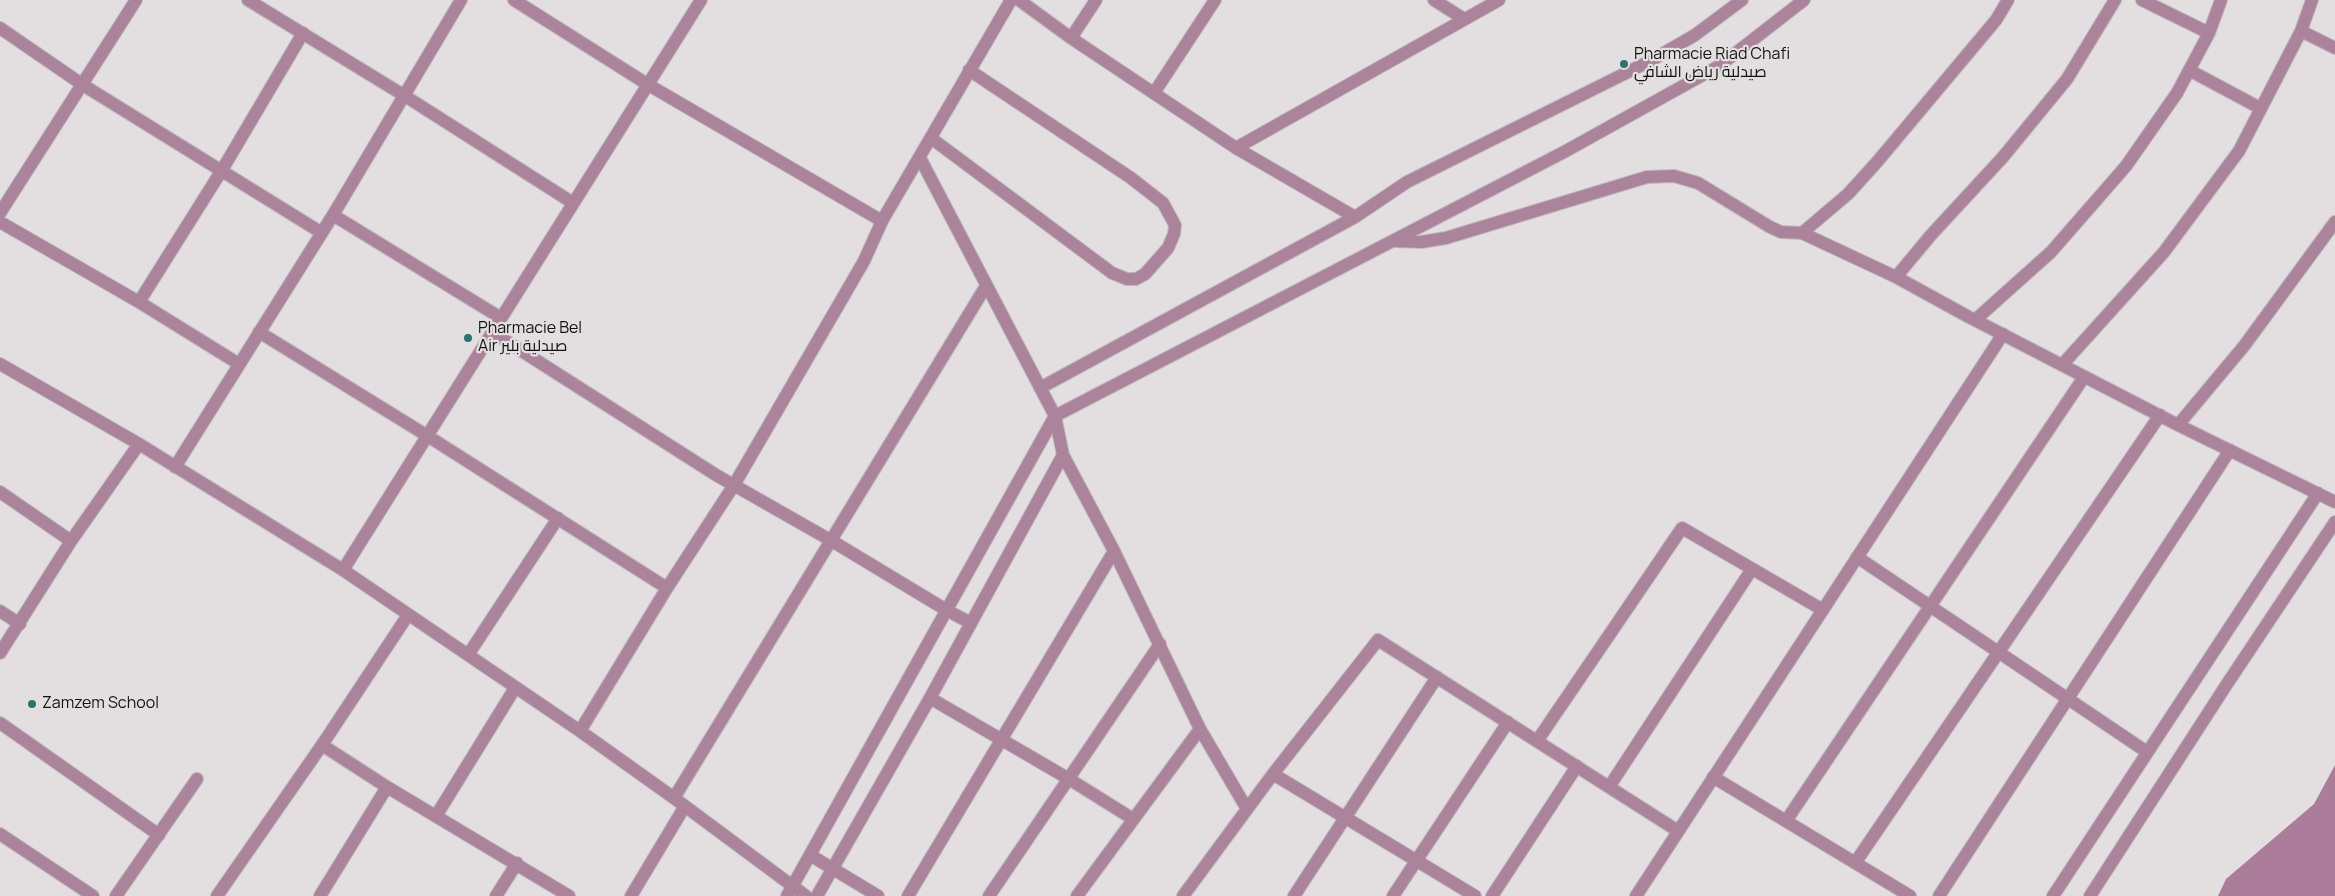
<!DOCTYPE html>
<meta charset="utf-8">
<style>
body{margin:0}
canvas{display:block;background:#e3dfe1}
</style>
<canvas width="2335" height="896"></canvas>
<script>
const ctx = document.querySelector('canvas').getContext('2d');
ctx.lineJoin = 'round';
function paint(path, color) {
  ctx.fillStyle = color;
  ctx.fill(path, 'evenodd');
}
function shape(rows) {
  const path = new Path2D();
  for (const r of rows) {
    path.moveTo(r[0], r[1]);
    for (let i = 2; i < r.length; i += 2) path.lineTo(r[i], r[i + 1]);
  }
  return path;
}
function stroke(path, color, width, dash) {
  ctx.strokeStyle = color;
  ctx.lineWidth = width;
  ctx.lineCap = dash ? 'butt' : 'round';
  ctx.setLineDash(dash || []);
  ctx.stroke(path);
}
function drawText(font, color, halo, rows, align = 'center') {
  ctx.font = font + ' Manrope,Cairo,sans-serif';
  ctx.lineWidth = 4.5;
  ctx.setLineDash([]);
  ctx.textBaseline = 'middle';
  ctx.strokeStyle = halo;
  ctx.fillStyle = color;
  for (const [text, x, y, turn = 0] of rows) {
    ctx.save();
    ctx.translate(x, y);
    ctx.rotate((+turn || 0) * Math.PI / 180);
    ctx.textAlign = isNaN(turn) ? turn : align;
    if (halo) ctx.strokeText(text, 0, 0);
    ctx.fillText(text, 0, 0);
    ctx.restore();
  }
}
const water = shape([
 [2335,765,2335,896,2218,896,2226,879,2314,804]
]);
const street = shape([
 [248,0,405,96,573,203],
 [514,0,647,84,882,221],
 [1019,0,1071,38,1236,148,1355,217],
 [1434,0,1464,19],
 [2142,0,2209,33],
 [0,28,83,85,322,233],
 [2301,31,2335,48],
 [1071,38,1096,0],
 [2189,70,2260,108],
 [1154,93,1215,0],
 [931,138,1112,273,1127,279,1136,279,1145,274,1168,248,1174,234,1175,225,1163,203,1131,178,969,70],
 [1236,148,1499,0],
 [920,158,1055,416,1063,455,1114,551,1200,729,1247,809],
 [0,213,136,0],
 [333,215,501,318],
 [0,222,139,302,239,364],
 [1802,233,1848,194,1877,162,1996,20,2008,0],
 [1395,241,1421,242,1446,238,1647,177,1674,176,1698,183,1770,227,1781,232,1802,233,1896,277,1967,316,2178,425,2335,502],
 [1896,277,1931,235,2003,157,2067,79,2115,0],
 [139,302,222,170,303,33],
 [1975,320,2051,252,2126,166,2177,93,2209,33,2221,0],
 [259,332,426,435,667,588],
 [492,332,716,475,832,541,948,611,971,623],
 [0,364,139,444,343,570,580,731,674,798,806,896],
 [2062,365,2164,252,2239,151,2301,31,2312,0],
 [1040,388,1355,217,1407,182,1652,60,1695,35,1742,0],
 [2178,425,2244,346,2335,222],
 [175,467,333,215,461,0],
 [0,492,71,541],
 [1857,557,2147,752],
 [343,570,701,0],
 [0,611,20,624],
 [0,653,71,541,139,444],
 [468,655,558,518],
 [930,698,1069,779,1133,819],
 [0,723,159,835],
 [580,731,667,588,734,485,864,261,882,221,1011,0],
 [1537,741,1682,528,1823,610],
 [322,745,387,787,569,896],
 [1273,774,1475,896],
 [1713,777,1910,896],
 [1609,787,1752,569],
 [674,798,986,286],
 [436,816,515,688],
 [1786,821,2084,377],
 [0,834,93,896],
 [810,855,878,896],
 [1855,863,2160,415],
 [116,896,197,779],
 [217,896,322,745,408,615],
 [320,896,387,787],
 [496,896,517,863],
 [631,896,685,806],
 [787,896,1055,416,1564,152,1719,66,1804,0],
 [817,896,930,698,1063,455],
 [908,896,1114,551],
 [989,896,1160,644],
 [1077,896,1200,729],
 [1183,896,1273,774,1378,640,1678,831],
 [1294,896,1437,677],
 [1393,896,1508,722],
 [1492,896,1577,766],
 [1636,896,2003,334],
 [1939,896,2230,450],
 [2053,896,2318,493],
 [2090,896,2225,687,2335,522]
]);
const markers = [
 [1624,64,5,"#2a7471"],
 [468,338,5,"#2a7471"],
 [32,704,5,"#2a7471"]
];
const poiNames = [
 ["Pharmacie Riad Chafi",1634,55],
 ["صيدلية رياض الشافي",1634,73],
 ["Pharmacie Bel",478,329],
 ["Air صيدلية بلير",478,347],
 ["Zamzem School",42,704]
];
paint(water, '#ac7d9a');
stroke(street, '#bebabc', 14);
stroke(street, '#ab849b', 12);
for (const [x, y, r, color] of markers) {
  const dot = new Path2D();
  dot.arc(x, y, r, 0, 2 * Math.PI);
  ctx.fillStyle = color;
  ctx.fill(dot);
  stroke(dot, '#e3dfe1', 2);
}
drawText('16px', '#131213', '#e3dfe1', poiNames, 'left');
</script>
